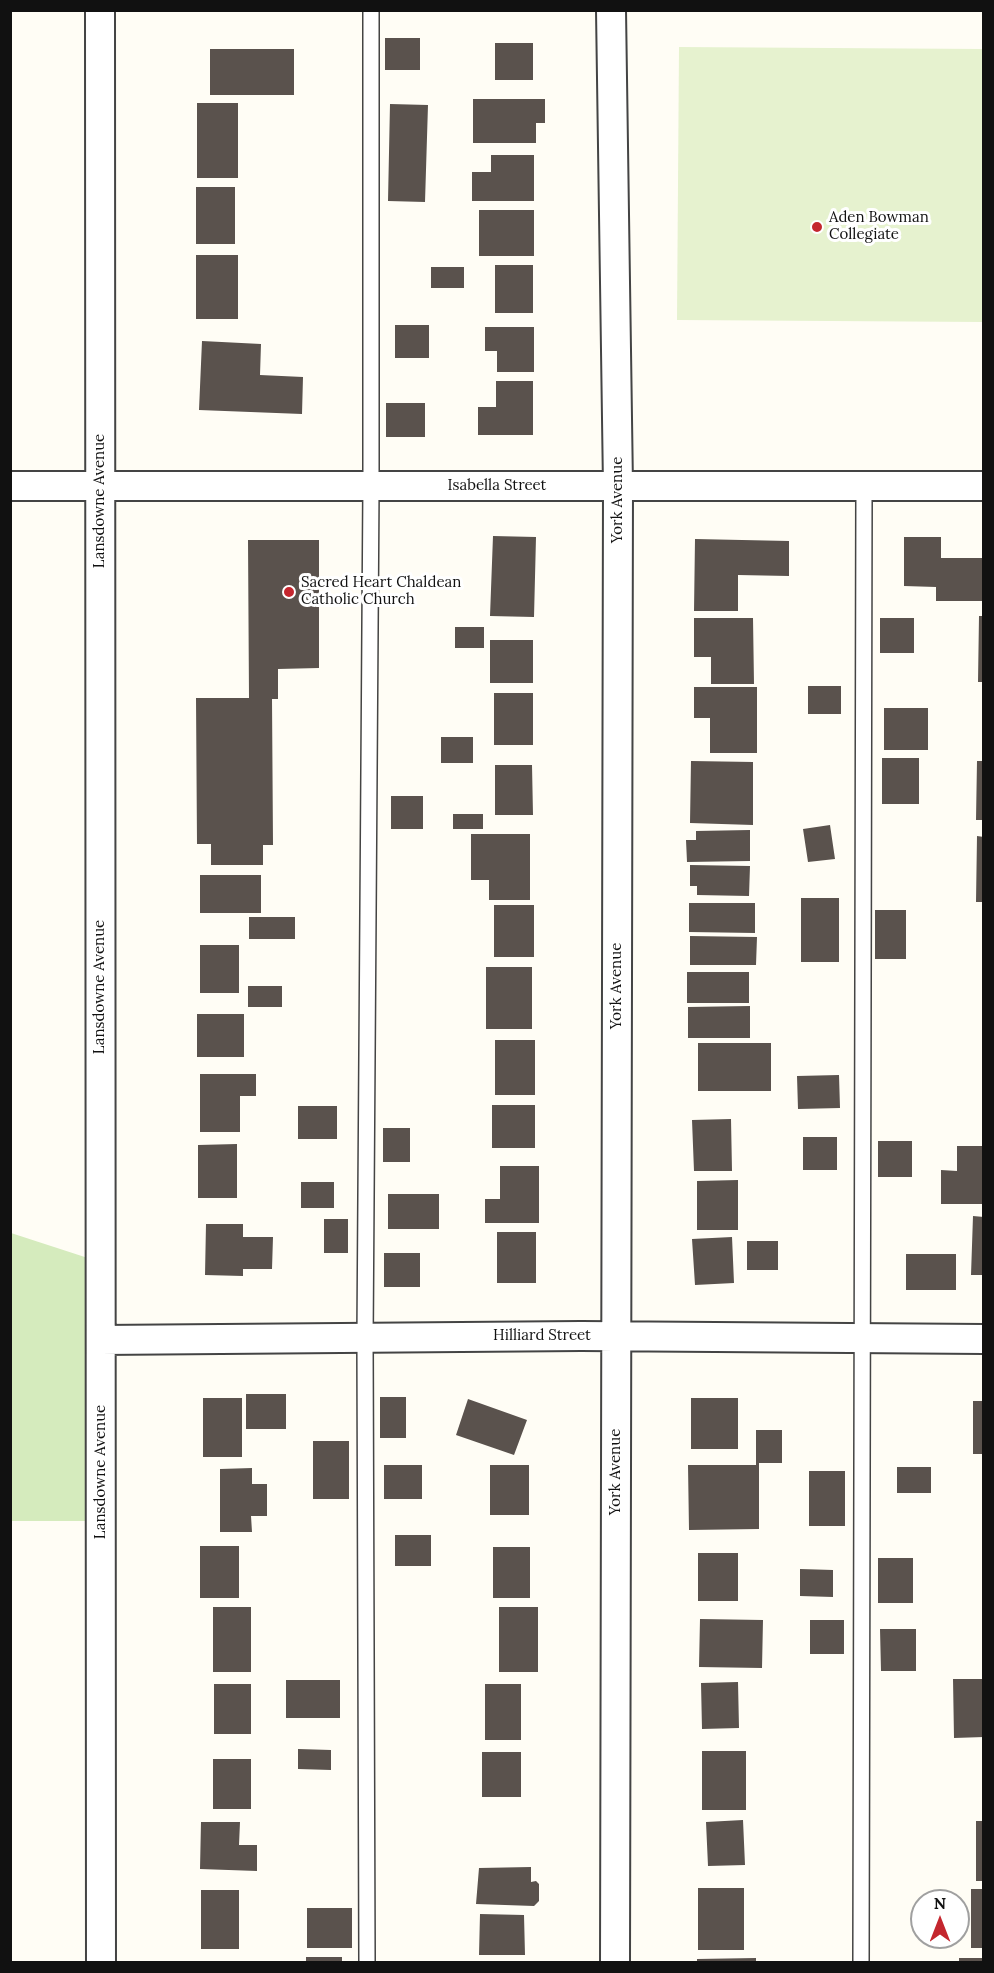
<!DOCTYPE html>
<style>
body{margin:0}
#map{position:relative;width:994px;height:1973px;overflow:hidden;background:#fffdf5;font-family:Lora,serif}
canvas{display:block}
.frame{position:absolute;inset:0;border:12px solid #111;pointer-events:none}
.north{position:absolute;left:910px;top:1889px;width:60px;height:60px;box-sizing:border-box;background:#fff;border:2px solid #a0a0a0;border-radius:50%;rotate:0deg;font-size:16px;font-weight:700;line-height:24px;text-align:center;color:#111}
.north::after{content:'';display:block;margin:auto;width:21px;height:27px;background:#c4262e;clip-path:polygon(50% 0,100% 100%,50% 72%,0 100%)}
</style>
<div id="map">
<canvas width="994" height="1973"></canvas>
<div class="frame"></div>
<div class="north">N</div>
</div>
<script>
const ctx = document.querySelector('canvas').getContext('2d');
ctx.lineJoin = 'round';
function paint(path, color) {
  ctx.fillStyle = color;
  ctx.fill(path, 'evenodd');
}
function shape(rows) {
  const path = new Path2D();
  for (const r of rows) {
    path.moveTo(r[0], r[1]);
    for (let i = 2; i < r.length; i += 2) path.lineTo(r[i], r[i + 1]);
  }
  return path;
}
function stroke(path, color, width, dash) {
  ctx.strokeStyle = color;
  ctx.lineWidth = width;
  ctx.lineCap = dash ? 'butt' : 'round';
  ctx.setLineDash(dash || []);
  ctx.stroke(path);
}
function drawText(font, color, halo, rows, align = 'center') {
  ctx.font = font + ' Lora,serif';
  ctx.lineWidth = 6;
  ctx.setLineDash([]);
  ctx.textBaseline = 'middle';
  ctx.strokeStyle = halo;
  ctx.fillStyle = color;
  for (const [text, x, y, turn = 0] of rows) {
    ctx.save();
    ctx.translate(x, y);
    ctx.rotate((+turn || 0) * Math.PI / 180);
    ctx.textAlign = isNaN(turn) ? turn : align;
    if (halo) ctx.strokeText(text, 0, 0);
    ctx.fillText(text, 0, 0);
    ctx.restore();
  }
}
const green = shape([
 [11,1233,94,1260,94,1521,11,1521]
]);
const pitch = shape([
 [679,47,983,49,983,322,677,320]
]);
const building = shape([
 [385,38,420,38,420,70,385,70],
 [495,43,533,43,533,80,495,80],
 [210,49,294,49,294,95,210,95],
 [473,99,545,99,545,123,536,123,536,143,473,143],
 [197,103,238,103,238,178,197,178],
 [390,104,428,105,425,202,388,201],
 [491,155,534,155,534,201,472,201,472,172,491,172],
 [196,187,235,187,235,244,196,244],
 [479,210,534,210,534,256,479,256],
 [196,255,238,255,238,319,196,319],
 [495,265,533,265,533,313,495,313],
 [431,267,464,267,464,288,431,288],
 [395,325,429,325,429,358,395,358],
 [485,327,534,327,534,372,497,372,497,351,485,351],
 [202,341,261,344,260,375,303,377,302,414,199,410],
 [496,381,533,381,533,435,478,435,478,407,496,407],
 [386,403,425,403,425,437,386,437],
 [493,536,536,537,534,617,490,616],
 [904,537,941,537,941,558,984,558,984,601,936,601,936,587,904,586],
 [695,539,789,541,789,576,738,575,738,611,694,611],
 [248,540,319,540,319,668,278,669,278,699,272,699,273,845,263,845,263,865,211,865,211,844,197,844,196,698,249,698],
 [979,616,984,616,984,682,978,682],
 [694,618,753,618,754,684,711,684,711,657,694,657],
 [880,618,914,618,914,653,880,653],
 [455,627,484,627,484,648,455,648],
 [490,640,533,640,533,683,490,683],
 [808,686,841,686,841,714,808,714],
 [694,687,757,687,757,753,710,753,710,718,694,718],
 [494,693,533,693,533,745,494,745],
 [884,708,928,708,928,750,884,750],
 [441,737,473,737,473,763,441,763],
 [882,758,919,758,919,804,882,804],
 [691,761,753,762,753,825,690,823],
 [977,761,984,761,984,820,976,820],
 [495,765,532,765,533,815,495,815],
 [391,796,423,796,423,829,391,829],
 [453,814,483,814,483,829,453,829],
 [830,825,835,859,808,862,803,829],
 [750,830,750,861,687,862,686,840,696,840,696,831],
 [471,834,530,834,530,900,489,900,489,880,471,880],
 [977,836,984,837,984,902,976,902],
 [690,865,750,866,749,896,697,895,697,886,690,886],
 [200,875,261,875,261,913,200,913],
 [801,898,839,898,839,962,801,962],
 [689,903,755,903,755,933,689,932],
 [494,905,534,905,534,957,494,957],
 [875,910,906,910,906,959,875,959],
 [249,917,295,917,295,939,249,939],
 [690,936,757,937,756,965,690,965],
 [200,945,239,945,239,993,200,993],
 [486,967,532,967,532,1029,486,1029],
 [687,972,749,972,749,1003,687,1003],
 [248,986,282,986,282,1007,248,1007],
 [750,1006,750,1038,688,1038,688,1007],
 [197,1014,244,1014,244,1057,197,1057],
 [495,1040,535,1040,535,1095,495,1095],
 [698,1043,771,1043,771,1091,698,1091],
 [200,1074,256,1074,256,1096,240,1096,240,1132,200,1132],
 [839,1075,840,1108,798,1109,797,1076],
 [492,1105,535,1105,535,1148,492,1148],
 [298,1106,337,1106,337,1139,298,1139],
 [731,1119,732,1171,694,1171,692,1120],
 [383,1128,410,1128,410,1162,383,1162],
 [803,1137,837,1137,837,1170,803,1170],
 [878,1141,912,1141,912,1177,878,1177],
 [237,1144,237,1198,198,1198,198,1145],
 [957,1146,984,1146,984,1204,941,1204,941,1170,957,1171],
 [500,1166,539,1166,539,1223,485,1223,485,1199,500,1199],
 [738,1180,738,1230,697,1230,697,1181],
 [301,1182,334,1182,334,1208,301,1208],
 [388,1194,439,1194,439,1229,388,1229],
 [973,1216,984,1217,984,1275,971,1275],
 [324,1219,348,1219,348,1253,324,1253],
 [206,1224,243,1224,243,1237,273,1237,272,1269,243,1269,243,1276,205,1275],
 [497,1232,536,1232,536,1283,497,1283],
 [732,1237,734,1283,695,1285,692,1239],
 [747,1241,778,1241,778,1270,747,1270],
 [384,1253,420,1253,420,1287,384,1287],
 [906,1254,956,1254,956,1290,906,1290],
 [246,1394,286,1394,286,1429,246,1429],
 [380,1397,406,1397,406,1438,380,1438],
 [203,1398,242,1398,242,1457,203,1457],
 [691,1398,738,1398,738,1449,691,1449],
 [468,1399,527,1420,514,1455,456,1435],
 [973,1401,984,1401,984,1454,973,1454],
 [756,1430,782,1430,782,1463,759,1463,759,1529,689,1530,688,1465,756,1465],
 [313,1441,349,1441,349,1499,313,1499],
 [384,1465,422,1465,422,1499,384,1499],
 [490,1465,529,1465,529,1515,490,1515],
 [897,1467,931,1467,931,1493,897,1493],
 [252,1468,252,1484,267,1484,267,1516,251,1516,252,1532,220,1532,220,1469],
 [809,1471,845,1471,845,1526,809,1526],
 [395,1535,431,1535,431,1566,395,1566],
 [200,1546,239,1546,239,1598,200,1598],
 [493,1547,530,1547,530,1598,493,1598],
 [698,1553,738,1553,738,1601,698,1601],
 [878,1558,913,1558,913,1603,878,1603],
 [800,1569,833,1570,833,1597,800,1596],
 [213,1607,251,1607,251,1672,213,1672],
 [499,1607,538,1607,538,1672,499,1672],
 [700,1619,763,1620,762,1668,699,1667],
 [810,1620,844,1620,844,1654,810,1654],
 [880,1629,916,1629,916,1671,881,1671],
 [953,1679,984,1679,984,1737,954,1738],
 [286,1680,340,1680,340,1718,286,1718],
 [738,1682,739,1728,702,1729,701,1683],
 [214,1684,251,1684,251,1734,214,1734],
 [485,1684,521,1684,521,1740,485,1740],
 [298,1749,331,1750,331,1770,298,1769],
 [702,1751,746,1751,746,1810,702,1810],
 [482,1752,521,1752,521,1797,482,1797],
 [213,1759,251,1759,251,1809,213,1809],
 [743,1820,745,1865,708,1866,706,1822],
 [976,1821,984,1821,984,1881,976,1881],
 [201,1822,240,1822,239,1845,257,1845,257,1871,200,1869],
 [531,1867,531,1882,536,1881,539,1884,539,1901,534,1906,476,1904,479,1868],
 [698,1888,744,1888,744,1950,698,1950],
 [971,1889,984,1889,984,1948,971,1948],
 [201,1890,239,1890,239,1949,201,1949],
 [307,1908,352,1908,352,1948,307,1948],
 [480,1914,524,1915,525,1955,479,1955],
 [306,1957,342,1957,342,1962,306,1962],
 [756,1958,756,1962,697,1962,697,1959],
 [959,1958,984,1958,984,1962,959,1962]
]);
const lane = shape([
 [367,1962,365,1338,371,486,371,10],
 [861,1962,864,486]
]);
const street = shape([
 [100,10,101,1962],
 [611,10,618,486,615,1962],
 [10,486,984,486],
 [101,1340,581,1336,984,1339]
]);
const markers = [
 [817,227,6,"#c4262e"],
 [289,592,6,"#c4262e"]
];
const poiNames = [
 ["Aden Bowman",829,218],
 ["Collegiate",829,235],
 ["Sacred Heart Chaldean",301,583],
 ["Catholic Church",301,600]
];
const streetNames = [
 ["Isabella Street",497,486],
 ["York Avenue",618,500,-90],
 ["Lansdowne Avenue",100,501,-90],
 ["York Avenue",617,986,-90],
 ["Lansdowne Avenue",100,987,-90],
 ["Hilliard Street",542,1336],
 ["Lansdowne Avenue",101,1472,-90],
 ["York Avenue",616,1472,-90]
];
paint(green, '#d5ebbd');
paint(pitch, '#e6f2cf');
paint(building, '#5a524d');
stroke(lane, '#444', 18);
stroke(street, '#444', 32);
stroke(lane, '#fff', 15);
stroke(street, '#fff', 28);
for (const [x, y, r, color] of markers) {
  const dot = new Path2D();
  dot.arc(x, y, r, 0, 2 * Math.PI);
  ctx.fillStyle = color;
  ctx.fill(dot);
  stroke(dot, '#fff', 2);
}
drawText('15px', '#111', '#fff', poiNames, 'left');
drawText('15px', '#111', '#fff', streetNames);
</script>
